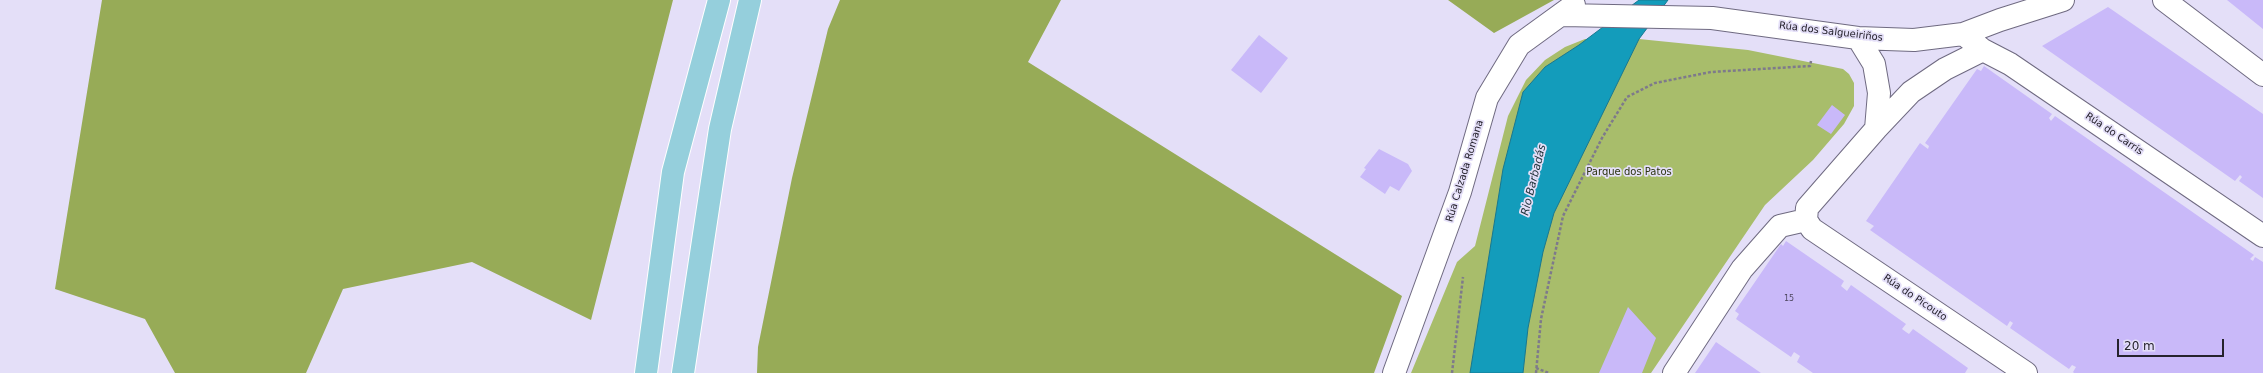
<!DOCTYPE html>
<meta charset="utf-8">
<style>
body{margin:0}
#map{position:relative;width:2263px;height:373px;overflow:hidden;background:#e4dff8;font-family:"DejaVu Sans",sans-serif}
canvas{display:block}
.scale{position:absolute;left:2117px;top:339px;width:107px;height:18px;box-sizing:border-box;border:2px solid #26232d;border-top:0;padding-left:5px;font-size:12px;line-height:14px;white-space:nowrap;color:#26232d;-webkit-text-stroke:3px #e4dff8;paint-order:stroke}
</style>
<div id="map">
<canvas width="2263" height="373"></canvas>
<div class="scale">20 m</div>
</div>
<script>
const ctx = document.querySelector('canvas').getContext('2d');
ctx.lineJoin = 'round';
function paint(path, color) {
  ctx.fillStyle = color;
  ctx.fill(path, 'evenodd');
}
function shape(rows) {
  const path = new Path2D();
  for (const r of rows) {
    path.moveTo(r[0], r[1]);
    for (let i = 2; i < r.length; i += 2) path.lineTo(r[i], r[i + 1]);
  }
  return path;
}
function stroke(path, color, width, dash) {
  ctx.strokeStyle = color;
  ctx.lineWidth = width;
  ctx.lineCap = dash ? 'butt' : 'round';
  ctx.setLineDash(dash || []);
  ctx.stroke(path);
}
function drawText(font, color, halo, rows, align = 'center') {
  ctx.font = font + ' "DejaVu Sans",sans-serif';
  ctx.lineWidth = 3.5;
  ctx.setLineDash([]);
  ctx.textBaseline = 'middle';
  ctx.strokeStyle = halo;
  ctx.fillStyle = color;
  for (const [text, x, y, turn = 0] of rows) {
    ctx.save();
    ctx.translate(x, y);
    ctx.rotate((+turn || 0) * Math.PI / 180);
    ctx.textAlign = isNaN(turn) ? turn : align;
    if (halo) ctx.strokeText(text, 0, 0);
    ctx.fillText(text, 0, 0);
    ctx.restore();
  }
}
const green = shape([
 [1585,39,1639,39,1748,50,1843,69,1849,74,1854,83,1854,106,1844,124,1813,160,1765,205,1651,373,1411,373,1457,262,1475,246,1508,116,1526,80,1545,60,1565,47]
]);
const forest = shape([
 [102,0,673,0,591,320,472,262,343,289,306,373,175,373,145,319,55,289],
 [840,0,1061,0,1028,62,1402,296,1374,373,757,373,758,347,792,178,828,29],
 [1448,0,1554,0,1494,33]
]);
const water = shape([
 [1639,0,1668,0,1639,39,1554,213,1543,252,1528,328,1523,373,1470,373,1503,169,1523,92,1545,67,1579,45,1639,0]
]);
const building = shape([
 [2227,0,2263,0,2263,29],
 [2108,7,2263,114,2263,198,2239,181,2242,177,2240,175,2235,181,2042,46],
 [1259,35,1288,58,1261,93,1231,70],
 [1984,66,2052,114,2049,118,2051,121,2055,116,2254,255,2250,259,2253,261,2255,257,2263,262,2263,373,2074,373,2073,372,2076,367,2072,365,2069,369,2010,328,2013,323,2010,321,2007,326,1870,230,1874,226,1866,221,1920,143,1928,149,1929,146,1925,143,1977,69,1981,71],
 [1832,105,1845,115,1831,134,1817,125],
 [1379,149,1408,164,1412,171,1399,191,1390,186,1385,194,1360,177,1366,169,1364,168],
 [1786,241,1844,281,1841,286,1847,291,1851,285,1906,324,1902,329,1906,332,1909,334,1913,329,1968,368,1965,373,1813,373,1797,362,1800,356,1794,352,1791,357,1736,319,1739,314,1735,311,1781,244,1783,246],
 [1628,307,1656,338,1642,373,1599,373],
 [1716,342,1761,373,1695,373]
]);
const path = shape([
 [1536,368,1549,373],
 [1452,373,1463,277],
 [1536,373,1541,319,1563,216,1602,138,1627,97,1655,83,1711,72,1810,66,1811,61]
]);
const minor = shape([
 [2164,0,2263,75],
 [1563,15,1712,18,1858,38,1914,40,1963,34,2000,20,2063,0],
 [1963,34,1983,50,2010,64,2263,236],
 [1858,38,1874,64,1879,93,1876,129,1807,208,1806,220,1812,229,2026,373],
 [1876,129,1911,92,1945,69,1983,50],
 [1394,373,1460,192,1487,98,1519,45,1574,5],
 [1674,373,1742,269,1780,226,1806,220]
]);
const primary = shape([
 [646,373,673,172,719,0],
 [683,373,720,129,750,0]
]);
const numberNames = [
 ["15",1789,299]
];
const streetNames = [
 ["Rúa dos Salgueiriños",1831,32,7],
 ["Rúa do Carris",2114,134,34],
 ["Rúa Calzada Romana",1465,171,-73],
 ["Rúa do Picouto",1915,298,34]
];
const parkNames = [
 ["Parque dos Patos",1629,172]
];
const waterNames = [
 ["Rio Barbadás",1534,180,-76]
];
paint(green, '#a8bd6b');
paint(forest, '#97ab57');
paint(water, '#139cbb');
stroke(water, '#197890', 1);
paint(building, '#c9b9f9');
stroke(minor, '#6f6a81', 24);
stroke(primary, '#fff', 24);
stroke(path, '#7e7a8b', 2.5, [3, 2]);
stroke(minor, '#fff', 22);
stroke(primary, '#95cfdc', 22);
drawText('8px', '#4f4860', null, numberNames);
drawText('10px', '#26232d', '#e4dff8', streetNames);
drawText('10px', '#2c3410', '#e4dff8', parkNames);
drawText('italic 11px', '#1a2e35', '#e4dff8', waterNames);
</script>
